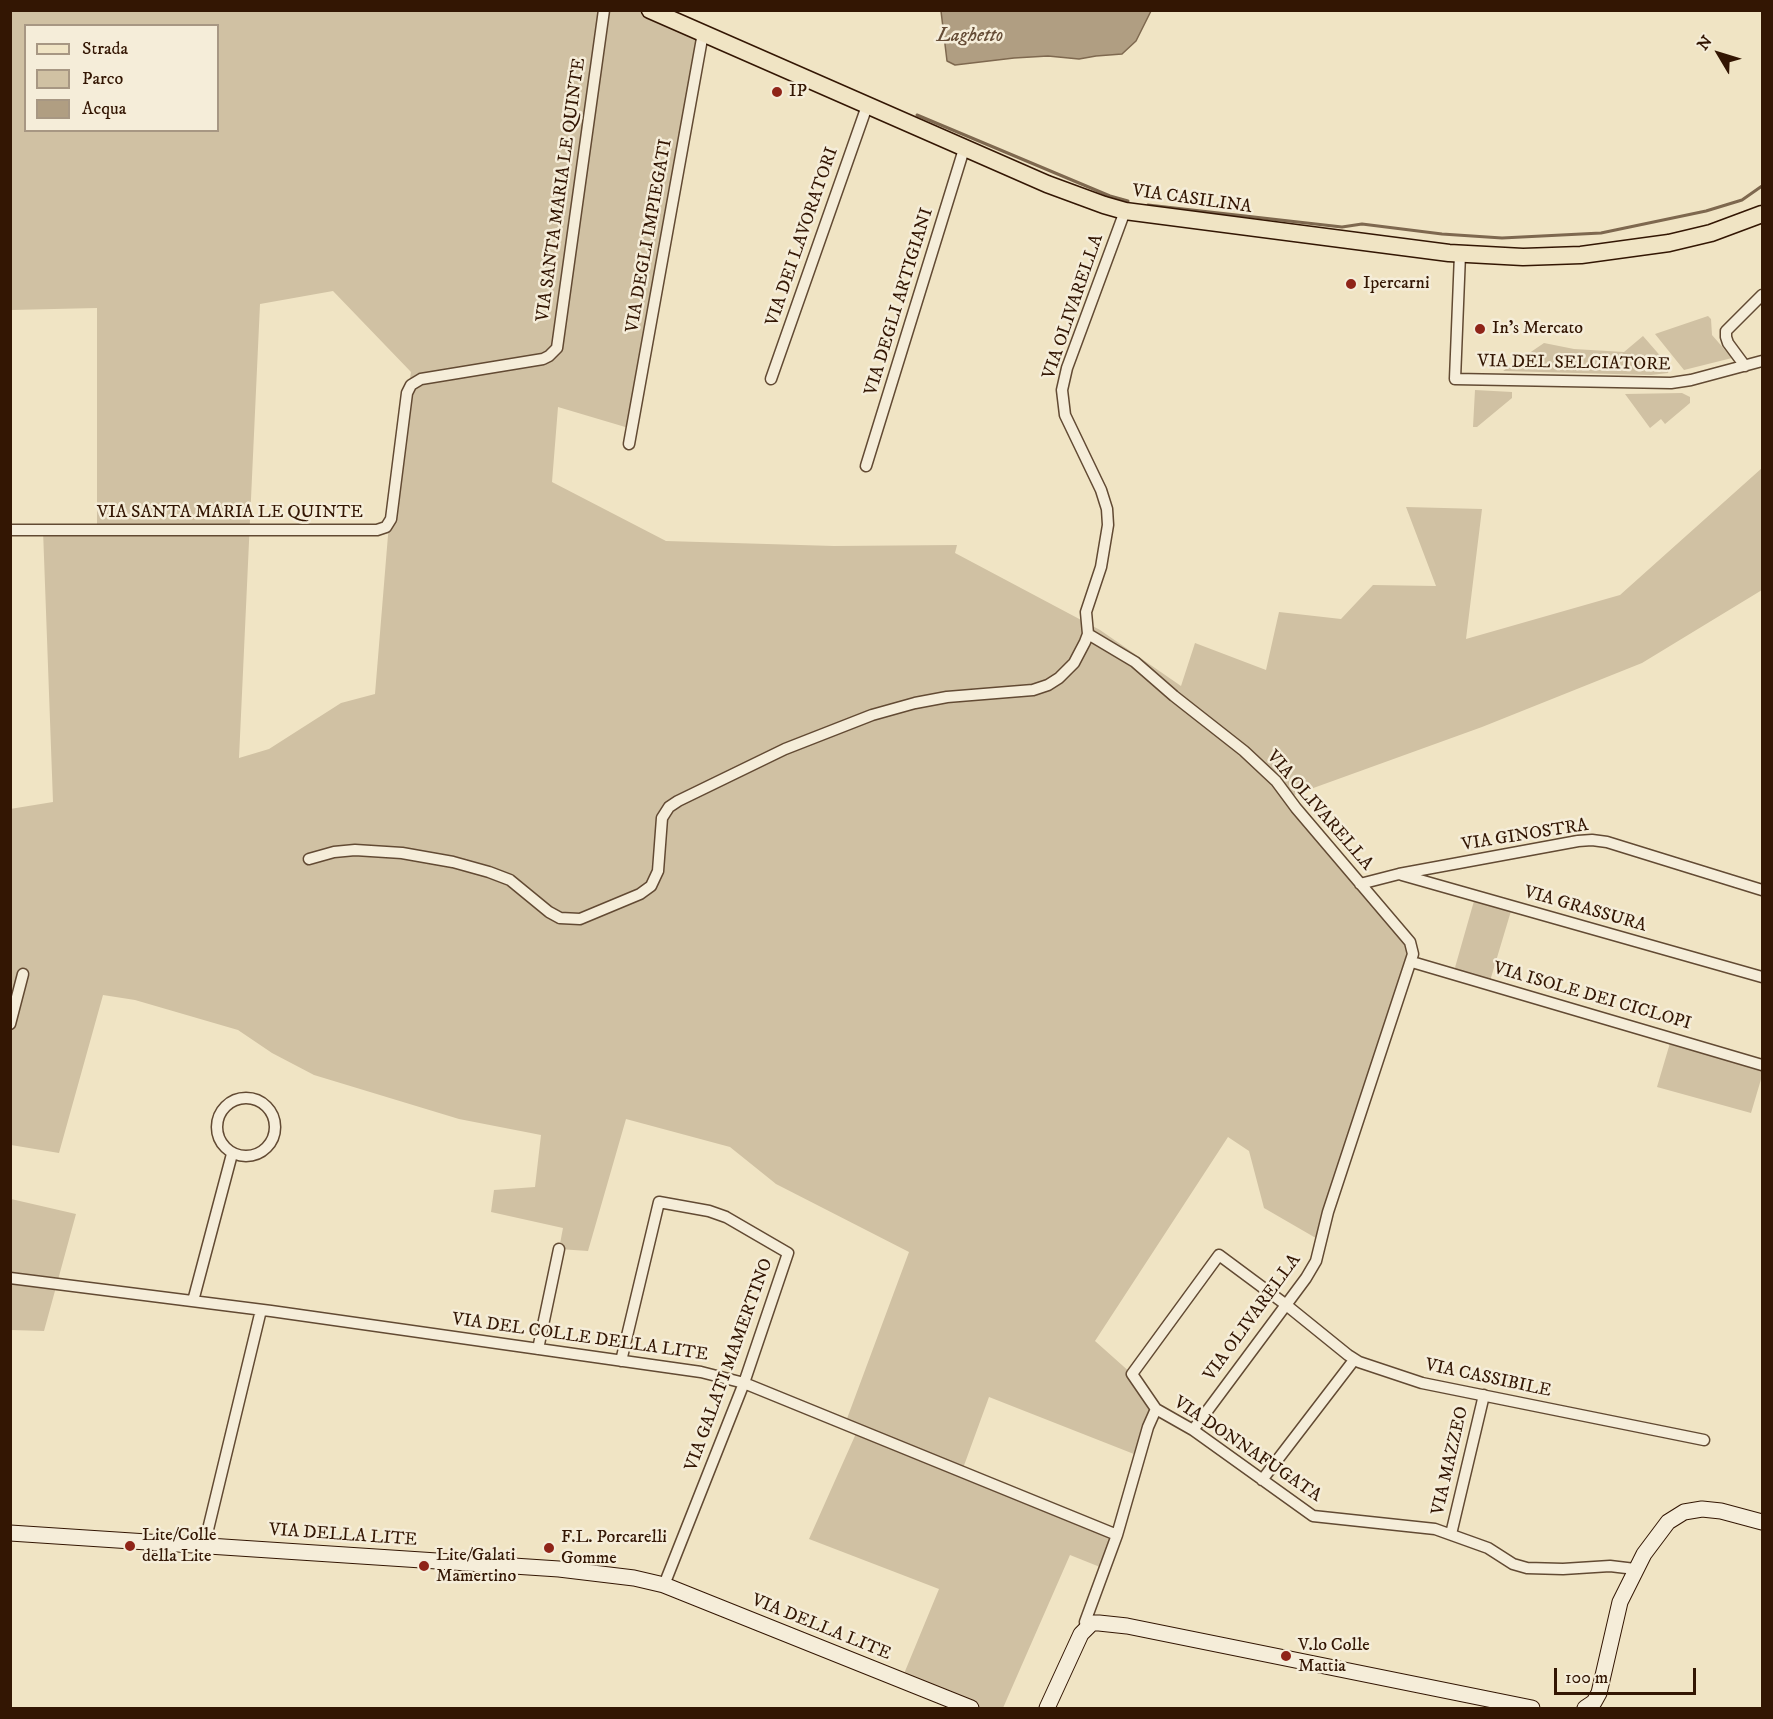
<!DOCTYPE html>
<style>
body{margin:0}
#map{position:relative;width:1773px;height:1719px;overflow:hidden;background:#f0e4c4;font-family:"IM FELL DW Pica",serif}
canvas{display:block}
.frame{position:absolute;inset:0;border:12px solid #331603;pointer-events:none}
.legend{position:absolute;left:24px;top:24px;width:195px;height:108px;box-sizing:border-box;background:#f5edd9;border:2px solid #a79783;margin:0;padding:8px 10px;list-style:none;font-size:18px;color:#331603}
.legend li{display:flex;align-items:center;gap:12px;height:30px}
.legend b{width:30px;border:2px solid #a79783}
.north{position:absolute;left:1689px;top:24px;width:60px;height:60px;-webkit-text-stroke:4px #f5edd9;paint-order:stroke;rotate:308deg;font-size:16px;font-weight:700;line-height:24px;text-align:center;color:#331603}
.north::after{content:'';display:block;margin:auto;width:21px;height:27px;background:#331603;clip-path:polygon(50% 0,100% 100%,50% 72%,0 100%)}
.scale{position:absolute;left:1554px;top:1668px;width:142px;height:27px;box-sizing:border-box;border:3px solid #331603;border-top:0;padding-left:8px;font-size:18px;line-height:21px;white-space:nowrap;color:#331603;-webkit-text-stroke:4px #f5edd9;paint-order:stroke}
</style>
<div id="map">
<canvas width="1773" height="1719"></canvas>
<div class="frame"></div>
<ul class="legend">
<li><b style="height:8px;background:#f0e4c4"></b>Strada</li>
<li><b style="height:16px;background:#d0c1a3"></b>Parco</li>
<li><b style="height:16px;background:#b09e82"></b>Acqua</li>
</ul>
<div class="north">N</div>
<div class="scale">100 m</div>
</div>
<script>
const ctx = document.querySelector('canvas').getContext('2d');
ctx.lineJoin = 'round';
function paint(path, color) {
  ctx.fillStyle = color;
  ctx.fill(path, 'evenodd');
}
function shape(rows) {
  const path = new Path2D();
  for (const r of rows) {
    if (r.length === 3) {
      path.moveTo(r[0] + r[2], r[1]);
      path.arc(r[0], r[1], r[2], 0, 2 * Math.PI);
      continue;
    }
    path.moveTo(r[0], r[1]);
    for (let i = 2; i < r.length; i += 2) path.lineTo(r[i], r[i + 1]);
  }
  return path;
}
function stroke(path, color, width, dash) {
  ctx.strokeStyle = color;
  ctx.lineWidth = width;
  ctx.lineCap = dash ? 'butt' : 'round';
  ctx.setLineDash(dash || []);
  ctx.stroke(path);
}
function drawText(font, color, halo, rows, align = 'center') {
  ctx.font = font + ' "IM FELL DW Pica",serif';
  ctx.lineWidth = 5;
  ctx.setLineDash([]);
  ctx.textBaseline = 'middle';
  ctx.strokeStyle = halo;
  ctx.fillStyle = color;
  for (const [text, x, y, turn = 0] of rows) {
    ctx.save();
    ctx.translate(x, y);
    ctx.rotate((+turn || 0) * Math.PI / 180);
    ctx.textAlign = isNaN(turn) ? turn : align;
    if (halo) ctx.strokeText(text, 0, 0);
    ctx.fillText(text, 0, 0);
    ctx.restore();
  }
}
const green = shape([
 [641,10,700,41,632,429,558,407,552,482,666,541,834,546,957,545,955,553,1100,630,1181,686,1195,643,1266,670,1279,612,1341,619,1373,585,1436,586,1406,507,1482,509,1466,639,1620,595,1762,468,1762,590,1642,663,1482,727,1294,795,1360,884,1410,942,1412,962,1321,1241,1264,1208,1249,1151,1228,1137,1095,1341,1132,1374,1156,1409,1139,1456,989,1397,962,1471,1117,1535,1105,1569,1070,1555,1003,1708,965,1708,901,1681,939,1589,809,1539,858,1429,845,1424,909,1252,776,1184,730,1147,626,1119,588,1251,559,1249,563,1228,491,1212,494,1190,535,1187,541,1135,459,1119,314,1075,272,1053,238,1030,135,1000,103,995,59,1153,11,1145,10,809,53,802,43,530,97,529,97,308,11,310,11,11],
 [26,26,218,26,218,130,26,130],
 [333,291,411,372,389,523,375,694,341,703,269,749,239,758,260,304],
 [1708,316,1711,319,1712,335,1732,358,1684,370,1655,334],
 [1643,336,1670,367,1668,373,1651,375,1503,371,1544,343,1574,349,1624,352],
 [1475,390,1512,392,1512,398,1477,427,1473,427],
 [1682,393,1690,397,1690,403,1665,424,1661,419,1650,428,1625,394],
 [1474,901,1511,911,1490,981,1454,971],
 [1670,1043,1762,1070,1762,1076,1751,1113,1657,1087],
 [11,1199,76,1214,44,1331,11,1330]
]);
const water = shape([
 [941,11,941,10,1151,11,1136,41,1122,54,1096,56,1079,59,1048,56,1014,58,955,65,947,61,941,11]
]);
const stream = shape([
 [917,115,1110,196,1128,201],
 [1148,205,1342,227,1362,224,1442,234,1502,238,1601,233,1706,211,1742,200,1762,186]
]);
const street = shape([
 [1460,254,1455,379,1671,383,1691,380,1762,361],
 [1745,366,1728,343,1726,337,1726,331,1762,295],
 [771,379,867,106],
 [629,444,703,33],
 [866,466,964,149],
 [10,530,377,530,386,527,391,519,407,393,411,385,421,379,543,359,549,356,557,348,604,10],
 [1088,634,1135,662,1174,696,1244,751,1276,781,1296,808,1410,942,1413,954,1328,1212,1316,1261,1306,1278,1193,1430],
 [309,859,334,852,355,850,402,853,453,862,489,872,510,880,549,912,560,918,580,919,640,894,651,886,658,871,662,818,669,807,678,801,785,749,872,715,915,703,947,697,1033,690,1048,685,1059,678,1074,663,1085,642,1088,634,1086,612,1101,567,1108,525,1107,509,1101,490,1065,415,1062,390,1067,368,1125,211],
 [1402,875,1762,977],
 [1360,884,1399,874,1578,841,1592,840,1607,842,1762,890],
 [1412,962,1762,1065],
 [10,1024,23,974],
 [246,1127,29],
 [10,1278,271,1311,701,1372,744,1383,1117,1535],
 [193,1301,232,1154],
 [538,1349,559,1249],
 [621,1361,659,1202,709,1211,726,1217,788,1253,744,1383,664,1585],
 [1262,1480,1354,1360],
 [1451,1534,1484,1395],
 [204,1546,261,1310],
 [1635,1569,1610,1566,1563,1569,1527,1568,1513,1564,1488,1548,1435,1529,1313,1516,1193,1430,1156,1409,1132,1374,1219,1255,1285,1304,1348,1355,1359,1362,1422,1383,1704,1440],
 [1086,1628,1085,1622,1117,1535,1148,1427,1156,1409]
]);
const secondary = shape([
 [10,1533,559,1569,634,1578,664,1585,971,1708],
 [1047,1708,1081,1634,1092,1623,1099,1623,1127,1626,1532,1708],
 [1585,1708,1594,1702,1599,1693,1620,1602,1644,1554,1668,1522,1684,1512,1702,1509,1721,1511,1762,1522]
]);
const primary = shape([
 [650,10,1047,184,1104,205,1125,211,1449,253,1523,257,1581,255,1669,243,1711,233,1762,214]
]);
const markers = [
 [777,92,6,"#8f2418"],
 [1351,284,6,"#8f2418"],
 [1480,329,6,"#8f2418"],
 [130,1546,6,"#8f2418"],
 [549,1548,6,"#8f2418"],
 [424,1566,6,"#8f2418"],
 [1286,1656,6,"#8f2418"]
];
const poiNames = [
 ["IP",789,92],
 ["Ipercarni",1363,284],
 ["In's Mercato",1492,329],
 ["Lite/Colle",142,1536],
 ["della Lite",142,1557],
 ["F.L. Porcarelli",561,1538],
 ["Gomme",561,1559],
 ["Lite/Galati",436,1556],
 ["Mamertino",436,1577],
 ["V.lo Colle",1298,1646],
 ["Mattia",1298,1667]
];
const streetNames = [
 ["VIA SANTA MARIA LE QUINTE",562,190,-82],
 ["VIA CASILINA",1192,200,8],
 ["VIA DEGLI IMPIEGATI",650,236,-80],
 ["VIA DEI LAVORATORI",803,237,-71],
 ["VIA DEGLI ARTIGIANI",900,302,-73],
 ["VIA OLIVARELLA",1074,307,-71],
 ["VIA DEL SELCIATORE",1574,364,1],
 ["VIA SANTA MARIA LE QUINTE",230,513],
 ["VIA OLIVARELLA",1319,811,49],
 ["VIA GINOSTRA",1525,836,-9],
 ["VIA GRASSURA",1585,910,16],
 ["VIA ISOLE DEI CICLOPI",1592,997,16],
 ["VIA OLIVARELLA",1253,1318,-54],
 ["VIA DEL COLLE DELLA LITE",580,1338,8],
 ["VIA GALATI MAMERTINO",730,1365,-70],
 ["VIA CASSIBILE",1488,1379,12],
 ["VIA DONNAFUGATA",1247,1450,34],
 ["VIA MAZZEO",1451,1461,-77],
 ["VIA DELLA LITE",343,1536,4],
 ["VIA DELLA LITE",821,1628,22]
];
const waterNames = [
 ["Laghetto",970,37]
];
paint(green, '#d0c1a3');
paint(water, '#b09e82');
stroke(water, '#7e684f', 1.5);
stroke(stream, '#7e684f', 3);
stroke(street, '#624a33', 13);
stroke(secondary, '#331603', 17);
stroke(primary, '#331603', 19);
stroke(street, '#f5edd9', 10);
stroke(secondary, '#f5edd9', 15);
stroke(primary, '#f0e4c4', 16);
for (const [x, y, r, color] of markers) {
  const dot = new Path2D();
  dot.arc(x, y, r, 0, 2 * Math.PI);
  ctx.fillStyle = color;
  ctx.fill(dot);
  stroke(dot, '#f5edd9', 2);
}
drawText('18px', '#331603', '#f5edd9', poiNames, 'left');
drawText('18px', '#331603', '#f5edd9', streetNames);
drawText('italic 20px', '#654c36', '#f5edd9', waterNames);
</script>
